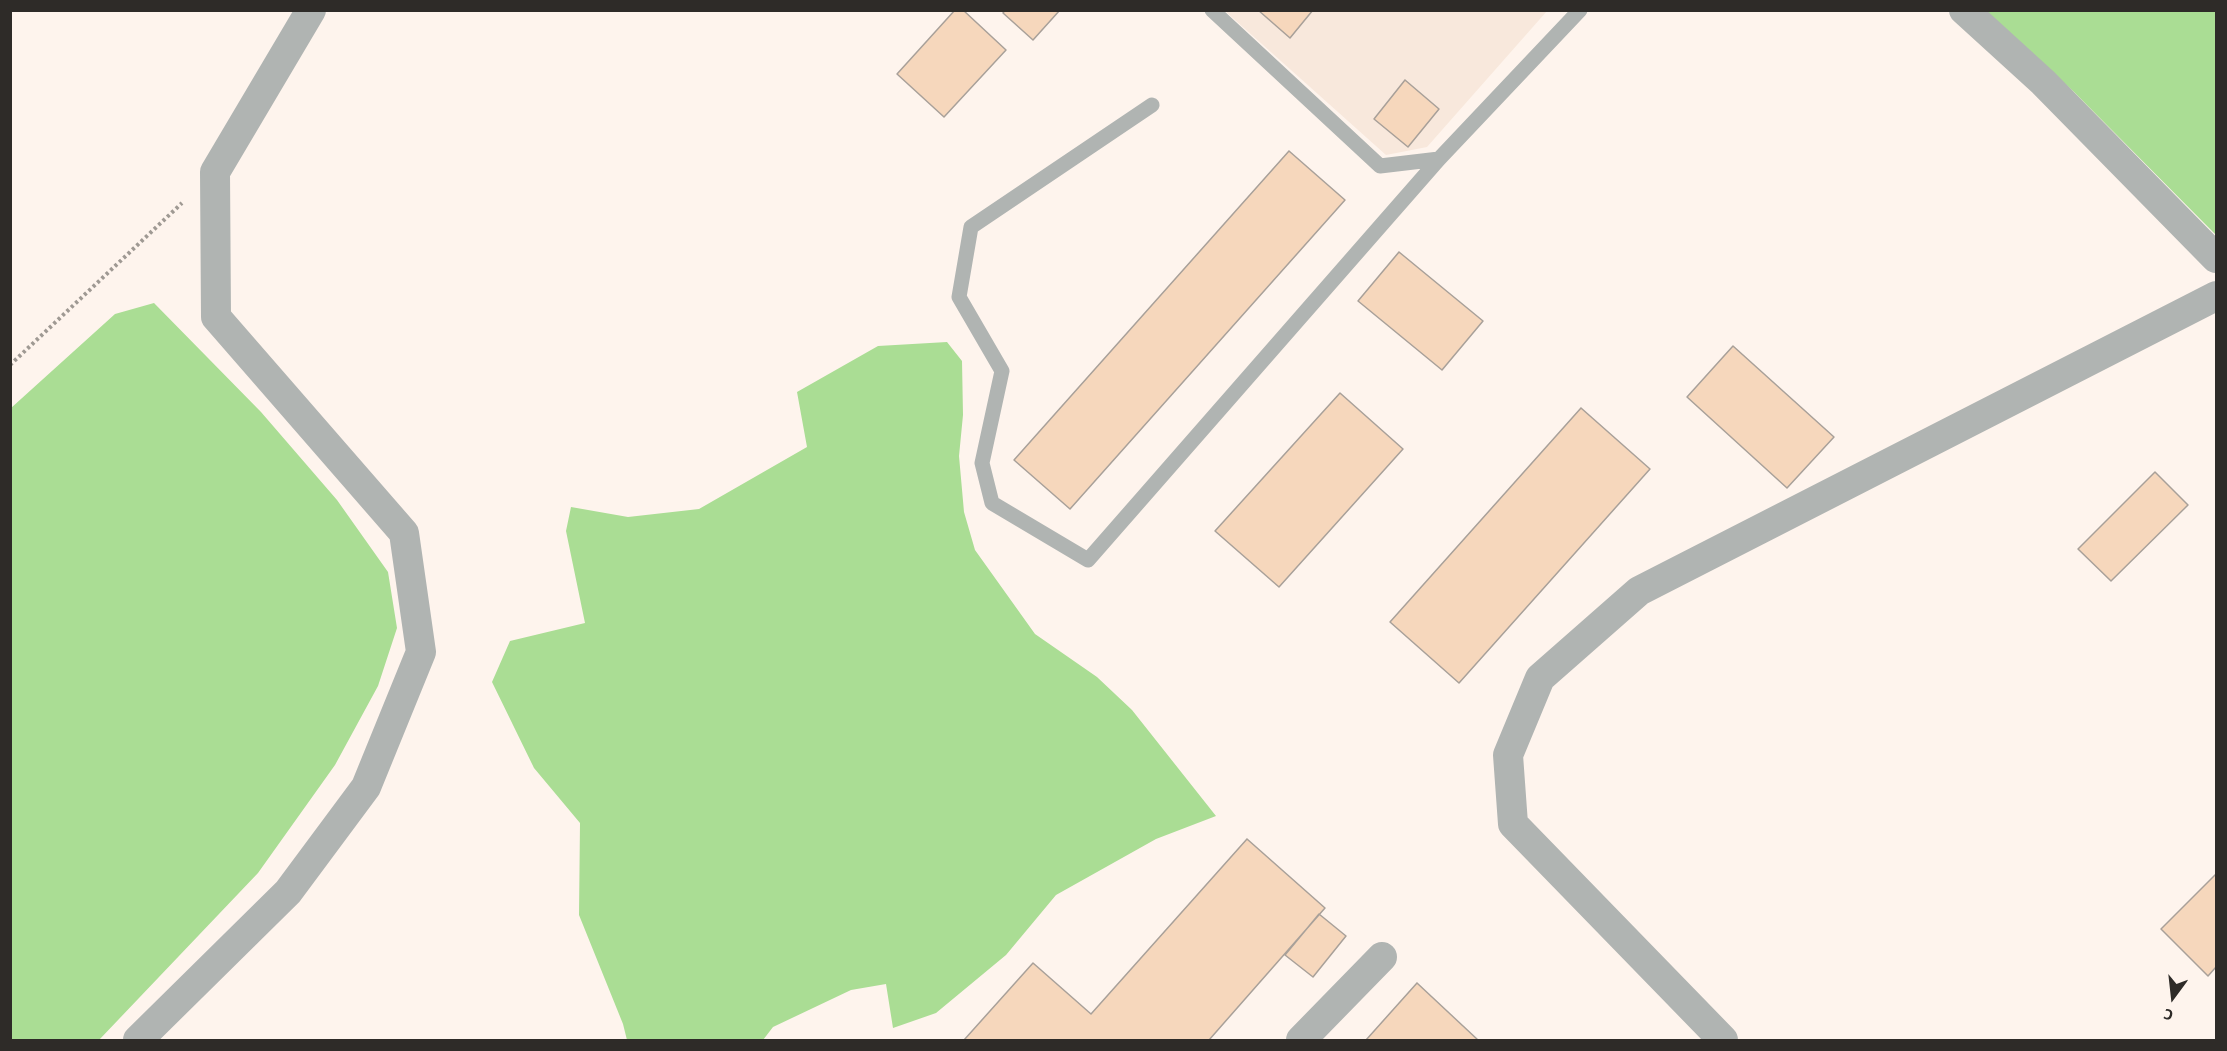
<!DOCTYPE html>
<meta charset="utf-8">
<style>
body{margin:0}
#map{position:relative;width:2227px;height:1051px;overflow:hidden;background:#fef4ed;font-family:"Alegreya Sans",sans-serif}
canvas{display:block}
.frame{position:absolute;inset:0;border:12px solid #2e2b28;pointer-events:none}
.north{position:absolute;left:2143px;top:967px;width:60px;height:60px;-webkit-text-stroke:4px #fef4ed;paint-order:stroke;rotate:195deg;font-size:16px;font-weight:700;line-height:24px;text-align:center;color:#2e2b28}
.north::after{content:'';display:block;margin:auto;width:21px;height:27px;background:#2e2b28;clip-path:polygon(50% 0,100% 100%,50% 72%,0 100%)}
</style>
<div id="map">
<canvas width="2227" height="1051"></canvas>
<div class="frame"></div>
<div class="north">С</div>
</div>
<script>
const ctx = document.querySelector('canvas').getContext('2d');
ctx.lineJoin = 'round';
function paint(path, color) {
  ctx.fillStyle = color;
  ctx.fill(path, 'evenodd');
}
function shape(rows) {
  const path = new Path2D();
  for (const r of rows) {
    path.moveTo(r[0], r[1]);
    for (let i = 2; i < r.length; i += 2) path.lineTo(r[i], r[i + 1]);
  }
  return path;
}
function stroke(path, color, width, dash) {
  ctx.strokeStyle = color;
  ctx.lineWidth = width;
  ctx.lineCap = dash ? 'butt' : 'round';
  ctx.setLineDash(dash || []);
  ctx.stroke(path);
}
const built = shape([
 [1225,11,1547,11,1427,147,1386,155]
]);
const green = shape([
 [1985,11,2216,11,2216,235,2074,92],
 [154,303,261,412,337,500,388,572,397,628,378,686,335,765,258,873,99,1040,11,1040,11,408,115,314],
 [947,342,962,361,963,415,959,456,964,512,975,550,1035,634,1097,677,1132,710,1216,816,1156,839,1056,895,1006,955,936,1013,893,1028,886,984,851,990,773,1027,763,1040,627,1040,623,1024,579,915,580,823,534,768,492,682,510,641,585,623,566,531,571,507,628,517,699,509,807,447,797,392,878,346]
]);
const building = shape([
 [955,10,963,10,1006,50,944,117,897,74,955,10],
 [1005,10,1060,10,1033,40,1003,13,1005,10],
 [1258,10,1313,10,1290,38,1258,10],
 [1405,80,1439,109,1408,147,1374,119,1405,80],
 [1289,151,1345,200,1070,509,1014,460,1289,151],
 [1399,252,1483,321,1442,370,1358,301,1399,252],
 [1733,346,1834,437,1787,488,1687,397,1733,346],
 [1340,393,1403,449,1279,587,1215,531,1340,393],
 [1581,408,1650,469,1459,683,1390,622,1581,408],
 [2155,472,2188,505,2111,581,2078,549,2155,472],
 [1247,839,1325,908,1209,1040,964,1040,1033,963,1091,1014,1247,839],
 [2216,874,2216,967,2208,976,2161,929,2216,874],
 [1319,914,1346,936,1313,977,1285,955,1319,914],
 [1417,983,1478,1040,1366,1040,1417,983]
]);
const path = shape([
 [10,365,182,203]
]);
const service = shape([
 [1212,10,1380,166,1439,159],
 [1152,105,971,227,959,297,1002,371,982,463,992,503,1088,560,1439,159,1580,10]
]);
const minor = shape([
 [1964,10,2043,82,2216,258],
 [138,1040,288,892,366,787,421,652,404,533,216,317,215,172,311,10],
 [1301,1040,1382,957],
 [1723,1040,1513,824,1508,755,1540,678,1639,591,2216,296]
]);
paint(built, '#f8e8dc');
paint(green, '#aadd94');
paint(building, '#f6d7bc');
stroke(building, '#a8a099', 1.5);
stroke(path, '#9f9993', 4, [3, 3]);
stroke(service, '#b0b4b2', 15);
stroke(minor, '#b0b4b2', 30);
</script>
